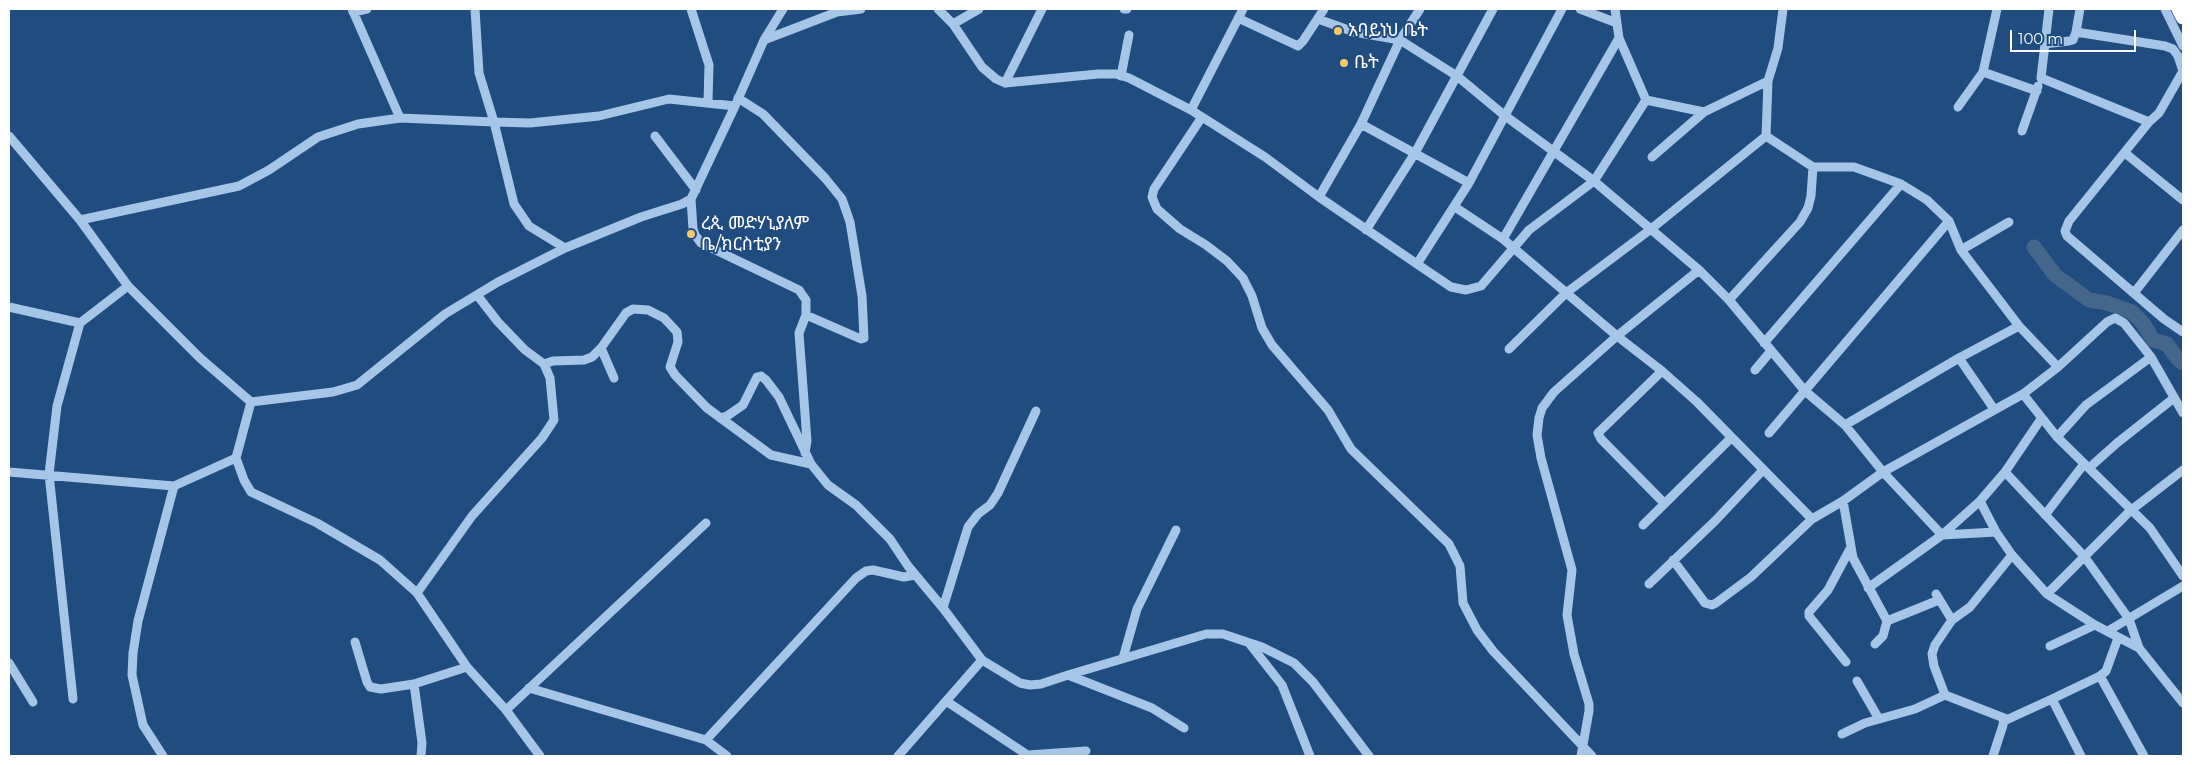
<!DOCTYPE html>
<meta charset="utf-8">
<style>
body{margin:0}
#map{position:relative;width:2192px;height:765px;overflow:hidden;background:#214c80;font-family:Montserrat,sans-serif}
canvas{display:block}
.frame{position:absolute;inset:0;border:10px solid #fff;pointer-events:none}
.scale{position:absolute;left:2010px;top:30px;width:126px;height:22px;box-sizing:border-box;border:2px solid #fff;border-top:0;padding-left:6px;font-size:15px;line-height:18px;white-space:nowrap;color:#fff;-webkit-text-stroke:4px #214c80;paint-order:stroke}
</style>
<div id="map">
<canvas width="2192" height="765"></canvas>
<div class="frame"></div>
<div class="scale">100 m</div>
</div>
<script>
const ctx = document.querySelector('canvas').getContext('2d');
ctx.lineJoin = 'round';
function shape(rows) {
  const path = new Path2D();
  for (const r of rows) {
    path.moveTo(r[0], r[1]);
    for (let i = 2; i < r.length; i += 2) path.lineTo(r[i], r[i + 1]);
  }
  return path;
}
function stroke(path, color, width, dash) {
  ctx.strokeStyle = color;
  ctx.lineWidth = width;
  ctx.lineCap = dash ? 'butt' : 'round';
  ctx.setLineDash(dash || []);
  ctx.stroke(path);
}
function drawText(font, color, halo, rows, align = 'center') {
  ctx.font = font + ' Montserrat,"Noto Sans Ethiopic",sans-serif';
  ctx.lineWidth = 4;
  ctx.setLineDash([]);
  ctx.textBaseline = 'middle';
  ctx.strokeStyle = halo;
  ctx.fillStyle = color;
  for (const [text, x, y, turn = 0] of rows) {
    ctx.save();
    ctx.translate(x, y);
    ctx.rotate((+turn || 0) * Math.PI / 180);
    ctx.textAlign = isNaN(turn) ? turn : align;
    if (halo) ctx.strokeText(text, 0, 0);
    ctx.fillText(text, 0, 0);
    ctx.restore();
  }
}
const river = shape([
 [2034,247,2055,275,2089,300,2107,303,2132,312,2143,323,2153,340,2167,344,2177,358,2183,363]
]);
const minor = shape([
 [352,9,400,118],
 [691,9,709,65,708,102],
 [783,9,764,40,837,12,861,9],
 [938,9,953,24,982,67,996,79,1005,83,1042,9],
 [1124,9,1127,9],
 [1580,9,1617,23],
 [1615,9,1619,38,1646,100],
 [2049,9,2041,78,2149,122],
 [2165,9,2183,46],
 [353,12,367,9],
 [1238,18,1298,46,1303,41,1324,9],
 [1318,19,1354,32,1400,40,1457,76,1504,115,1594,181,1699,270,1729,300,1805,391,1845,425,1883,472,1942,535,1996,532,2012,555,2047,594,2095,625,2139,648,2183,703],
 [953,24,979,9],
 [2076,32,2080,9],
 [2044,44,2069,41,2073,40,2076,32,2165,46,2173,49,2178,56,2183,71,2159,113,2149,122,2069,221,2065,231,2067,236,2164,319,2183,332],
 [1983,72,2037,91],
 [1121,76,1129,35],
 [1005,83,1098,74,1116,74,1129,78,1191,110,1265,157,1319,197,1417,264,1469,183,1562,9],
 [738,98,763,114,825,178,842,199,850,222,862,296,864,338,861,339,806,315],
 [1958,107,1983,72,1997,9],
 [1191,110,1243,9],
 [1202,117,1154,189,1152,197,1157,209,1180,229,1206,245,1227,261,1243,278,1252,296,1262,328,1272,345,1328,410,1351,449,1449,544,1460,566,1463,603,1477,630,1493,651,1592,756],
 [1361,124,1469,183],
 [2022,131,2038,86],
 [9,136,80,220,128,286,200,358,251,402,333,392,357,385,445,314,498,282,565,248,641,217,682,204,691,199,735,106],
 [655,136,696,190],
 [1766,136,1813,167,1854,167,1901,184,1927,200,1949,221,1961,250,2019,326,2058,367],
 [2125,153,2183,200],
 [1652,157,1704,112],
 [1319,197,1361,124,1400,40,1420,9],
 [691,199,693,229,695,235,701,243,799,290,806,300,806,315,799,333,807,441,805,453],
 [1455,207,1503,239,1617,336,1662,371,1697,402,1812,519],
 [80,220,239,186,269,170,318,137,358,124,400,118,494,122,479,73,475,9],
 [1366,230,1415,153,1493,9],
 [1503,239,1619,38],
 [565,248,529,226,514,204,494,122,530,123,599,116,669,99,735,106,764,40],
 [1961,250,2009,222],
 [1417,264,1451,287,1466,290,1481,286,1529,230,1594,181,1646,100,1704,112,1768,81],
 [2134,293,2183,230],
 [1729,300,1800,222,1808,208,1811,196,1813,167],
 [9,307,80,323],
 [1764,343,1901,184],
 [601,348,614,378],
 [1509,349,1566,293,1651,229,1766,136,1768,81,1778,48,1783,9],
 [1959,358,1994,409],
 [544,364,553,361,584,360,592,357,601,348,626,313,633,309,648,310,664,318,677,332,678,342,670,367,675,375,707,408,771,455,811,464],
 [1755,370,1771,351],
 [1662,371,1598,433,1601,439,1664,503],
 [2023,394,2057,437,2150,528,2183,576],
 [720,418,727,416,743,405,757,377,761,376,766,380,779,397,811,464,828,485,856,505,890,539,908,566,943,608,982,660,898,756],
 [1845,425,1959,358,2019,326],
 [1769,433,1949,221],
 [2057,437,2086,405,2151,357],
 [236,458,244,480,251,492,317,523,380,560,417,593,467,667,506,710,540,756],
 [2089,468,2117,443,2174,398],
 [9,472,174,486,236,458,251,402],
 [2005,472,2084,556,2129,619,2139,648],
 [1843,501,1853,558,1887,621,1883,636,1875,644],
 [1980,501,1996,532],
 [2045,515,2084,464],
 [1643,525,1731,438],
 [1673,560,1705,603,1712,605,1716,603,1751,577,1812,519,1843,501,1883,472,2023,394,2058,367,2107,322,2115,318,2124,323,2151,357,2183,413],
 [1649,584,1715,521,1763,470],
 [1868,588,1942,535,1980,501,2005,472,2041,419],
 [417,593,472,516,542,438,554,420,550,378,544,364,525,350,498,322,477,295],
 [1936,594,1952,620],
 [2047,594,2130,511,2183,470],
 [943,608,968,527,978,514,990,505,998,493,1036,411],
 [1887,621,1939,600],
 [2108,631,2183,586],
 [355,642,367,682,370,687,381,689,414,684],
 [1249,643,1282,685,1310,756],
 [2050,646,2095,625],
 [1123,658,1137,609,1176,530],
 [982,660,1020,683,1030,685,1041,684,1068,675,1152,708,1184,728],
 [1846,662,1809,616,1809,612,1828,590,1850,549],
 [9,663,33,702],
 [1068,675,1206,634,1223,634,1262,647,1294,663,1313,682,1369,756],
 [2100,676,2144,756],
 [1857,681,1879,719],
 [529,688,706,740,727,756],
 [1945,695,2004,718,2003,725,1993,756],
 [73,699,49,474,57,406,80,323,128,286],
 [946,701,1029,756],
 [506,710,706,523],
 [2004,721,2052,699],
 [1842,734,1865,723,1915,709,1945,695,1934,666,1932,654,1935,645,1952,620,1970,607,2012,555],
 [706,740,856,578,866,571,873,570,904,577,915,575],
 [1028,755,1086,751],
 [163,756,143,725,132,675,133,653,138,621,174,486],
 [421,756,422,743,414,684,467,667],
 [1581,756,1589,711,1589,704,1574,654,1567,615,1572,570,1541,458,1537,435,1539,418,1542,408,1554,392,1617,336,1699,270],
 [2081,756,2052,699,2100,676,2106,671,2118,638]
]);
const highway = shape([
 [2179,9,2183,17]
]);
const markers = [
 [1338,31,5,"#f4ca68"],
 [1344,63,5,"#f4ca68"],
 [691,234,5,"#f4ca68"]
];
const poiNames = [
 ["አባይነህ ቤት",1348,31],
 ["ቤት",1354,63],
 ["ረጲ መድሃኒያለም",701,224],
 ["ቤ/ክርስቲያን",701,245]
];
stroke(river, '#45658b', 15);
stroke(minor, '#a6c5e7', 9);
stroke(highway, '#fff', 15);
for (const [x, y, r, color] of markers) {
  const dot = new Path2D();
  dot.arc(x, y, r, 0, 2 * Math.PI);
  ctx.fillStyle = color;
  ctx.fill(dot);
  stroke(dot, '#214c80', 2);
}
drawText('18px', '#fff', '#214c80', poiNames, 'left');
</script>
